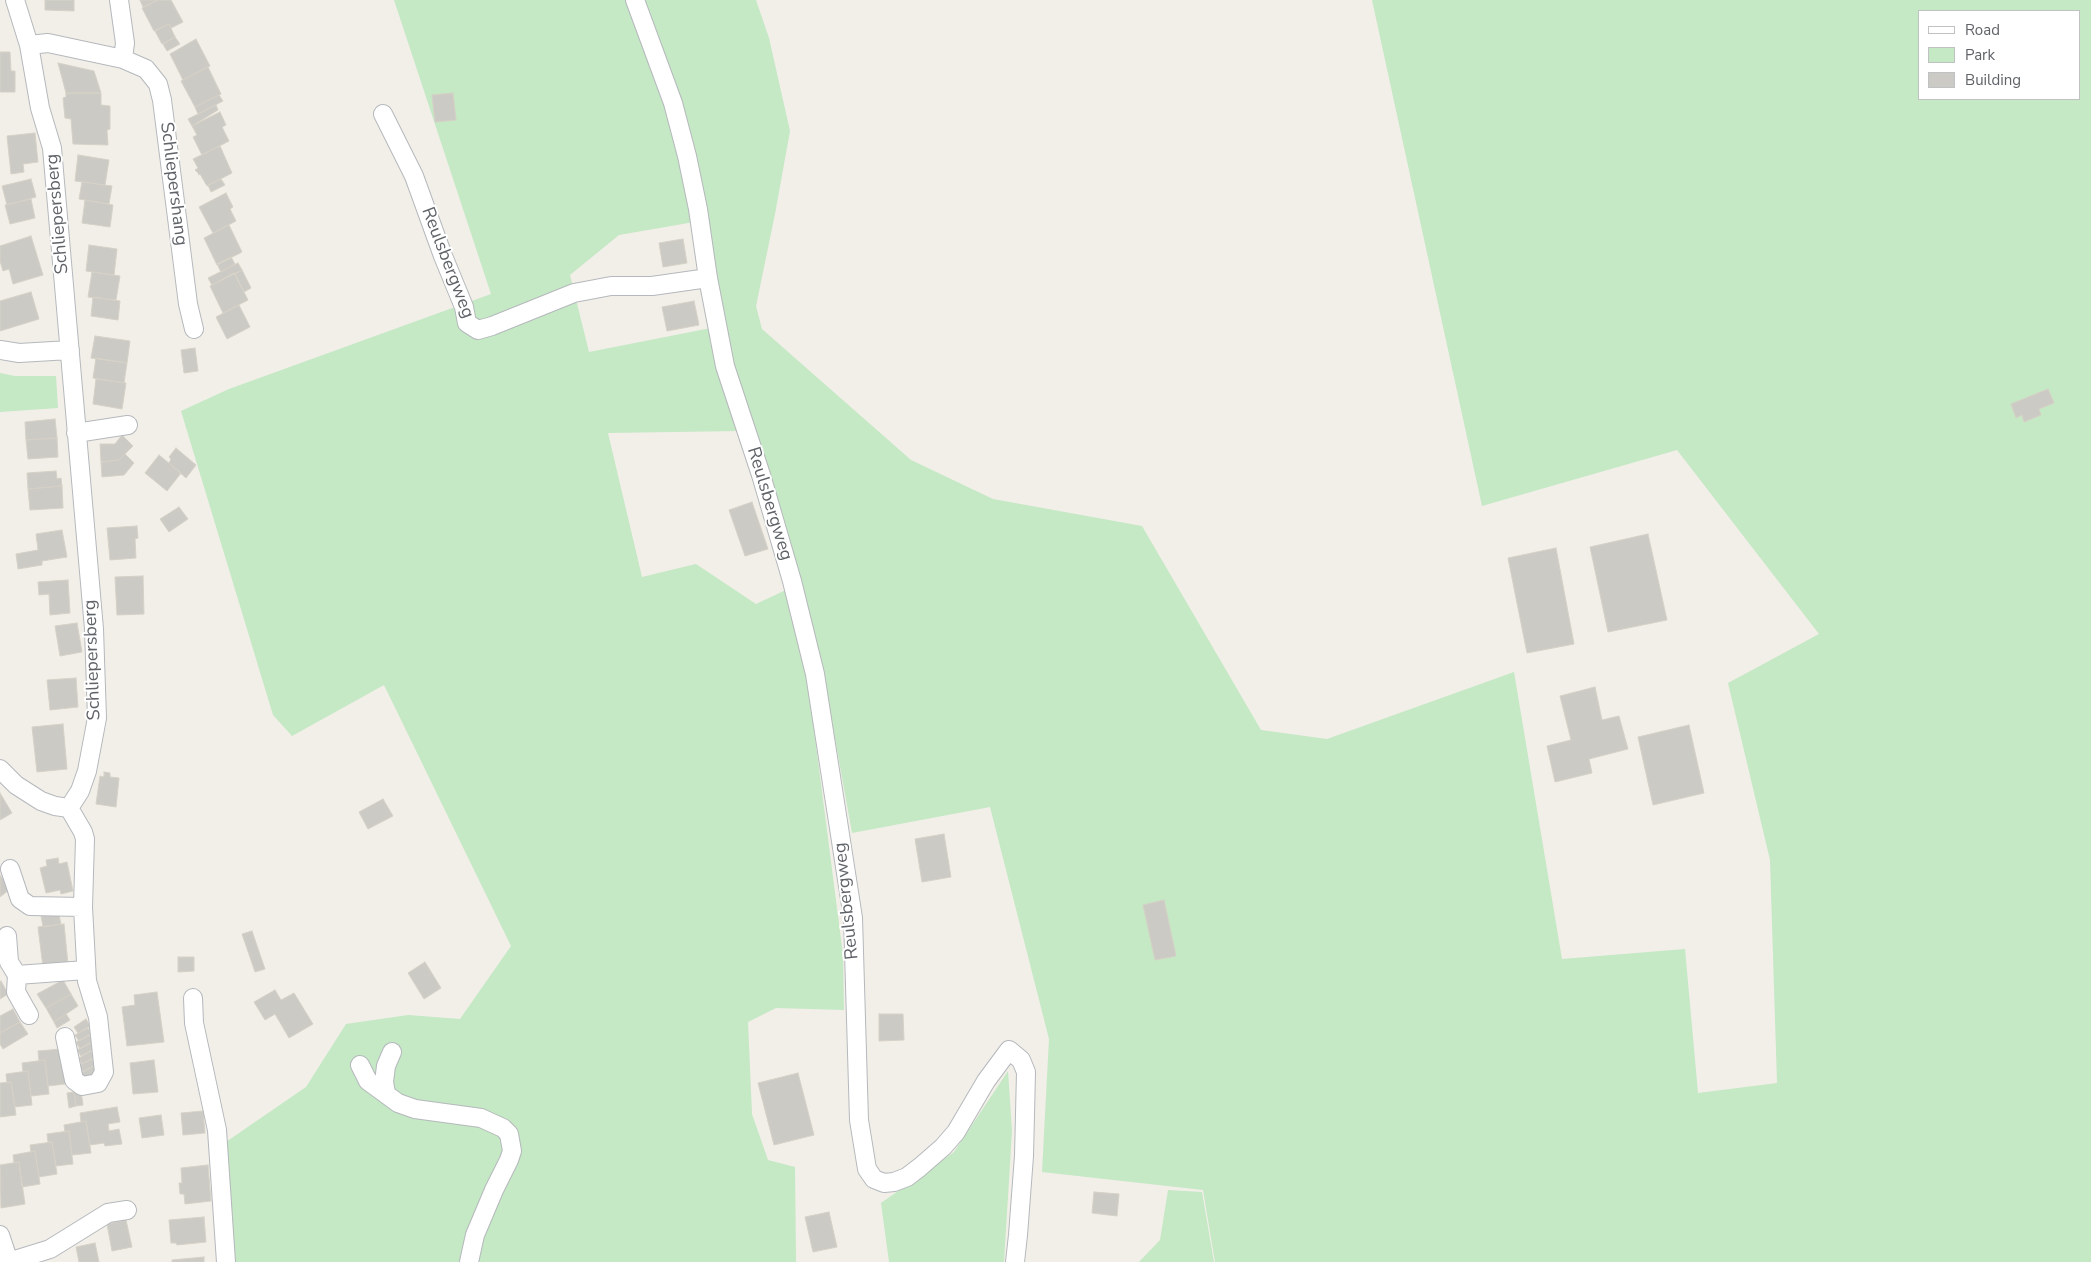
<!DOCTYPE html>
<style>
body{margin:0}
#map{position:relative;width:2091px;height:1262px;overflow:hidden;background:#f1efe8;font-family:"Nunito Sans",sans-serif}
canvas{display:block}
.legend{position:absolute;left:1918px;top:10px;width:162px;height:90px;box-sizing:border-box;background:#fff;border:1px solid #bfc1c3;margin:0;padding:6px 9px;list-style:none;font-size:15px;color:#5f6368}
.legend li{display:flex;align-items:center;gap:10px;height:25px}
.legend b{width:25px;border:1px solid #bfc1c3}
</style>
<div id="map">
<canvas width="2091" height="1262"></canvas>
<ul class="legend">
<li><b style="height:6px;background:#fff"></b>Road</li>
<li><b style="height:14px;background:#c5e8c5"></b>Park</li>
<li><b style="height:14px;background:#cccac5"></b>Building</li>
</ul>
</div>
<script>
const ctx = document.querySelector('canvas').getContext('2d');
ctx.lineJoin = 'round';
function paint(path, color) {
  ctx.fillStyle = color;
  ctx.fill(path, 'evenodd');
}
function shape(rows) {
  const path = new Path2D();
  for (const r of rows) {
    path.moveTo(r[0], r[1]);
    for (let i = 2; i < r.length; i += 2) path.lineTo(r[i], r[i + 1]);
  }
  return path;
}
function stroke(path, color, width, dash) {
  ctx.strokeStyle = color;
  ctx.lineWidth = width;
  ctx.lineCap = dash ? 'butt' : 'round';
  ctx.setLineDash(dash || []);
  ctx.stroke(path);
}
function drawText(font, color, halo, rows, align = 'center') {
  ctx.font = font + ' "Nunito Sans",sans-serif';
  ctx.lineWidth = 4;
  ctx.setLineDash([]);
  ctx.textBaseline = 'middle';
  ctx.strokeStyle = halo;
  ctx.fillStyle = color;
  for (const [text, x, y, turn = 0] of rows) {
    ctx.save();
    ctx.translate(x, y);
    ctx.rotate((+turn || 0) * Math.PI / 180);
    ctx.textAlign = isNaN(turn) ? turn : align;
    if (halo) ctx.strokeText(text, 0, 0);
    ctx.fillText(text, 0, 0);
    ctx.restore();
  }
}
const green = shape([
 [394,0,627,0,663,99,688,190,694,222,619,235,570,275,589,352,711,328,739,431,608,433,642,577,696,564,756,604,788,589,807,675,843,955,844,1010,776,1008,748,1022,752,1114,768,1160,795,1167,796,1262,227,1262,223,1144,306,1087,346,1024,408,1015,460,1019,511,946,384,685,292,736,273,715,181,411,229,389,491,294],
 [640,0,756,0,769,38,790,131,775,214,756,306,762,329,911,460,993,499,1142,526,1261,730,1327,739,1514,672,1562,959,1685,949,1698,1093,1777,1083,1770,860,1728,683,1819,634,1677,450,1482,506,1372,0,2091,0,2091,1262,1215,1262,1203,1190,1042,1172,1049,1039,990,807,852,833,820,655,767,463,733,376,692,152],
 [1920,11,2080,11,2080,99,1920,99],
 [0,373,15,376,56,376,58,408,0,412],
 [1008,1071,1012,1131,1004,1262,889,1262,881,1203,954,1152],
 [1168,1190,1202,1192,1214,1262,1139,1262,1160,1240]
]);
const building = shape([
 [45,0,74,0,74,11,45,10,45,0],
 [140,0,158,0,143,7,140,0],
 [158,0,171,0,183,22,171,28,169,24,154,31,142,8,158,0],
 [169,24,175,37,162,44,155,31,169,24],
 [175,37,180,44,167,51,163,44,175,37],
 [196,39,210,66,183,80,170,54,196,39],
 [0,52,10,52,11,71,15,71,15,92,0,92,0,52],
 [58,63,94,71,101,93,66,93,58,63],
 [208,67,221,94,195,107,181,81,208,67],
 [66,93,101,93,101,105,110,106,110,129,107,130,108,145,73,144,71,119,65,118,63,98,66,97,66,93],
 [453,93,456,120,435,122,432,95,453,93],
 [219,95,223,101,198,114,195,107,219,95],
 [216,105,218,110,192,126,188,119,216,105],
 [220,112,226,125,222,127,229,141,202,155,193,137,197,135,192,126,220,112],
 [35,133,38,162,23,164,24,172,11,174,7,136,35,133],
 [220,146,232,173,207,186,200,174,198,175,199,174,195,170,198,168,193,159,220,146],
 [78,155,109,160,105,185,75,181,78,155],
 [31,179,36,197,7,205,2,186,31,179],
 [221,179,225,185,211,192,208,185,221,179],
 [82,182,112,186,109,204,79,199,82,182],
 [226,193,233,207,230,209,236,221,213,233,199,207,226,193],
 [31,199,35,218,10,224,5,205,31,199],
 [85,200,113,205,110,227,82,223,85,200],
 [229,225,242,252,217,265,204,238,229,225],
 [31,236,43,275,13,284,9,269,3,271,0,261,0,246,31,236],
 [683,239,687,263,663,267,659,243,683,239],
 [89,245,117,249,114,275,86,271,89,245],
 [231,257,235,264,221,272,217,264,231,257],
 [238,263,242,270,212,285,208,278,238,263],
 [242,270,251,288,244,292,235,274,242,270],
 [92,272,120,276,116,300,88,297,92,272],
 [234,273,248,300,223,313,210,286,234,273],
 [31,292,39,319,0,331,0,301,31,292],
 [93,297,120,301,118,320,91,316,93,297],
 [694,301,699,325,667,331,662,307,694,301],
 [239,305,250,327,227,339,216,317,239,305],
 [95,336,130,341,127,363,91,358,95,336],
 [195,348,198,371,184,373,181,350,195,348],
 [96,358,127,363,124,383,93,378,96,358],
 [96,379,126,383,122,409,93,404,96,379],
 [2048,389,2054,403,2039,409,2041,415,2024,422,2022,415,2016,418,2011,404,2048,389],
 [55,419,57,438,26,440,25,422,55,419],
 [122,435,133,446,119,460,101,462,100,444,115,444,122,435],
 [57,438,58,457,28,459,26,440,57,438],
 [176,448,196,465,186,478,169,463,171,459,169,457,176,448],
 [125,454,134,463,124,475,102,477,101,462,119,460,125,454],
 [159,455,181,473,167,491,145,473,159,455],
 [56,471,57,479,61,478,62,486,28,489,27,473,56,471],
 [62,486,63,508,30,510,28,489,62,486],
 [752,502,768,549,745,556,729,510,752,502],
 [179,507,188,519,169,532,160,519,179,507],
 [137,526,138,538,135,539,136,558,110,560,107,528,137,526],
 [62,530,67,557,42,561,42,565,18,569,16,554,38,550,36,534,62,530],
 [1648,534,1667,620,1608,632,1590,547,1648,534],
 [1556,548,1574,644,1527,653,1508,558,1556,548],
 [143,576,144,614,117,615,115,577,143,576],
 [68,580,70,613,50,615,49,594,39,595,38,582,68,580],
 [77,623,82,652,60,656,55,626,77,623],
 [76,678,78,707,50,710,47,680,76,678],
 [1595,687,1602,720,1619,716,1628,749,1589,759,1592,773,1555,782,1547,746,1571,740,1560,696,1595,687],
 [63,724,67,769,37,772,32,727,63,724],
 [1689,725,1704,793,1653,805,1638,737,1689,725],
 [104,772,110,773,110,777,119,778,116,807,96,804,100,776,104,777,104,772],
 [0,793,12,813,0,820,0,793],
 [383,799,393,816,368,829,359,812,383,799],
 [944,834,951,877,922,882,915,839,944,834],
 [58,858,59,864,67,862,73,891,61,894,60,890,46,893,40,868,47,866,46,860,58,858],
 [0,875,10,889,0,897,0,875],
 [1164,900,1176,956,1155,960,1143,905,1164,900],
 [59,915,61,924,43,927,41,916,59,915],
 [64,924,68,964,43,967,38,927,64,924],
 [252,931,265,969,255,972,242,934,252,931],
 [178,957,194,957,194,971,178,972,178,957],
 [425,962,441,988,424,999,408,973,425,962],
 [63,980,71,994,46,1008,37,994,63,980],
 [1,981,8,994,0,999,0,982,1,981],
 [275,990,281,1000,294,993,313,1024,289,1038,275,1014,265,1020,254,1002,275,990],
 [157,992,164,1042,127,1046,122,1007,135,1005,134,995,157,992],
 [71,994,78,1006,54,1022,46,1008,71,994],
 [13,1009,20,1022,0,1033,0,1016,13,1009],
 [66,1014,70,1020,57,1028,54,1022,66,1014],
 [879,1014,903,1014,904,1040,879,1041,879,1014],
 [86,1019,90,1026,78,1033,74,1027,86,1019],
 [20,1022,28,1034,3,1049,0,1044,0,1033,20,1022],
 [88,1028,91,1034,79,1041,75,1035,88,1028],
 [89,1035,93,1042,80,1049,76,1042,89,1035],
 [90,1043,94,1049,81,1056,77,1050,90,1043],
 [61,1049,65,1084,48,1086,45,1060,39,1061,38,1051,61,1049],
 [91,1051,95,1057,82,1064,79,1058,91,1051],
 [92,1059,96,1065,83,1072,80,1065,92,1059],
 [45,1060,49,1094,31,1096,28,1071,23,1072,22,1063,45,1060],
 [154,1060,158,1092,133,1094,130,1063,154,1060],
 [93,1066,97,1072,84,1080,81,1073,93,1066],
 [28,1071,32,1105,15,1107,11,1082,7,1083,6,1074,28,1071],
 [798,1073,814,1135,774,1145,758,1083,798,1073],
 [11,1082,16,1115,0,1117,0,1083,11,1082],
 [81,1091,83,1105,76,1106,74,1092,81,1091],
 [74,1092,76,1106,69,1108,67,1093,74,1092],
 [117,1107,120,1122,108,1124,109,1131,119,1129,122,1144,105,1146,104,1143,90,1145,86,1121,81,1122,80,1113,117,1107],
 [203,1111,205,1133,183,1135,181,1113,203,1111],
 [161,1115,164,1135,142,1138,139,1118,161,1115],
 [86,1121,91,1153,72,1155,69,1131,65,1132,64,1125,86,1121],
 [69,1131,73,1164,56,1166,52,1142,48,1142,47,1134,69,1131],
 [52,1142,57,1174,39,1177,35,1151,31,1152,30,1145,52,1142],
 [35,1151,40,1184,22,1187,19,1162,14,1163,13,1155,35,1151],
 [19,1162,25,1204,1,1208,0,1165,19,1162],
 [208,1165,211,1201,185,1204,184,1194,180,1194,179,1183,182,1183,181,1168,208,1165],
 [1094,1192,1119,1194,1117,1216,1092,1213,1094,1192],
 [829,1212,837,1247,813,1252,805,1217,829,1212],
 [204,1217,206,1242,177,1245,176,1243,171,1243,169,1220,204,1217],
 [126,1220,132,1247,112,1251,107,1224,126,1220],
 [95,1243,99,1262,79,1262,76,1247,95,1243],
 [204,1257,204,1262,172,1262,172,1260,204,1257]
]);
const minor = shape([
 [15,0,29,45,40,108,52,148,94,629,97,718,87,771,80,791,69,808],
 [119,0,125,43,123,59],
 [635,0,673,103,687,156,698,209,708,278,725,366,761,475,792,581,815,674,853,918,859,1120,867,1169,874,1179,884,1183,894,1182,907,1177,920,1167,943,1147,956,1132,986,1081,1009,1050,1021,1060,1026,1072,1024,1156,1018,1235,1015,1262],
 [29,45,48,43,123,59,146,69,158,84,162,100,188,304,194,329],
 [383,114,414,176,443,256,464,307,467,323,478,330,492,326,574,293,611,286,652,286,708,278],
 [0,350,19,353,70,350],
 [76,433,128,425],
 [0,769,16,785,41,801,55,806,69,808],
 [10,869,20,899,30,906,83,907],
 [7,936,9,962,17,975,16,992,29,1015],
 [17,975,86,970],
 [193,998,194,1023,217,1130,226,1262],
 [65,1037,74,1080,82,1086,98,1083,104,1072,98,1017,87,981,83,907,85,839,83,832,69,808],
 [360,1065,368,1081,398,1103,415,1109,481,1118,503,1128,509,1134,512,1151,509,1160,494,1190,475,1235,469,1262],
 [386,1093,384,1082,386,1066,392,1052],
 [0,1235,9,1262],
 [8,1262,50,1249,108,1213,127,1210]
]);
const streetNames = [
 ["Schliepershang",173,184,83],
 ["Schliepersberg",58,214,-95],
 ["Reulsbergweg",447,263,69],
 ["Reulsbergweg",769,504,73],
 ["Schliepersberg",93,660,-92],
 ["Reulsbergweg",847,901,-96]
];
paint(green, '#c5e8c5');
paint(building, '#cccac5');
stroke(building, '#d6d1c6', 1);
stroke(minor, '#b5b8bc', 20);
stroke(minor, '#fff', 18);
drawText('18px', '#5f6368', '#fff', streetNames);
</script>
